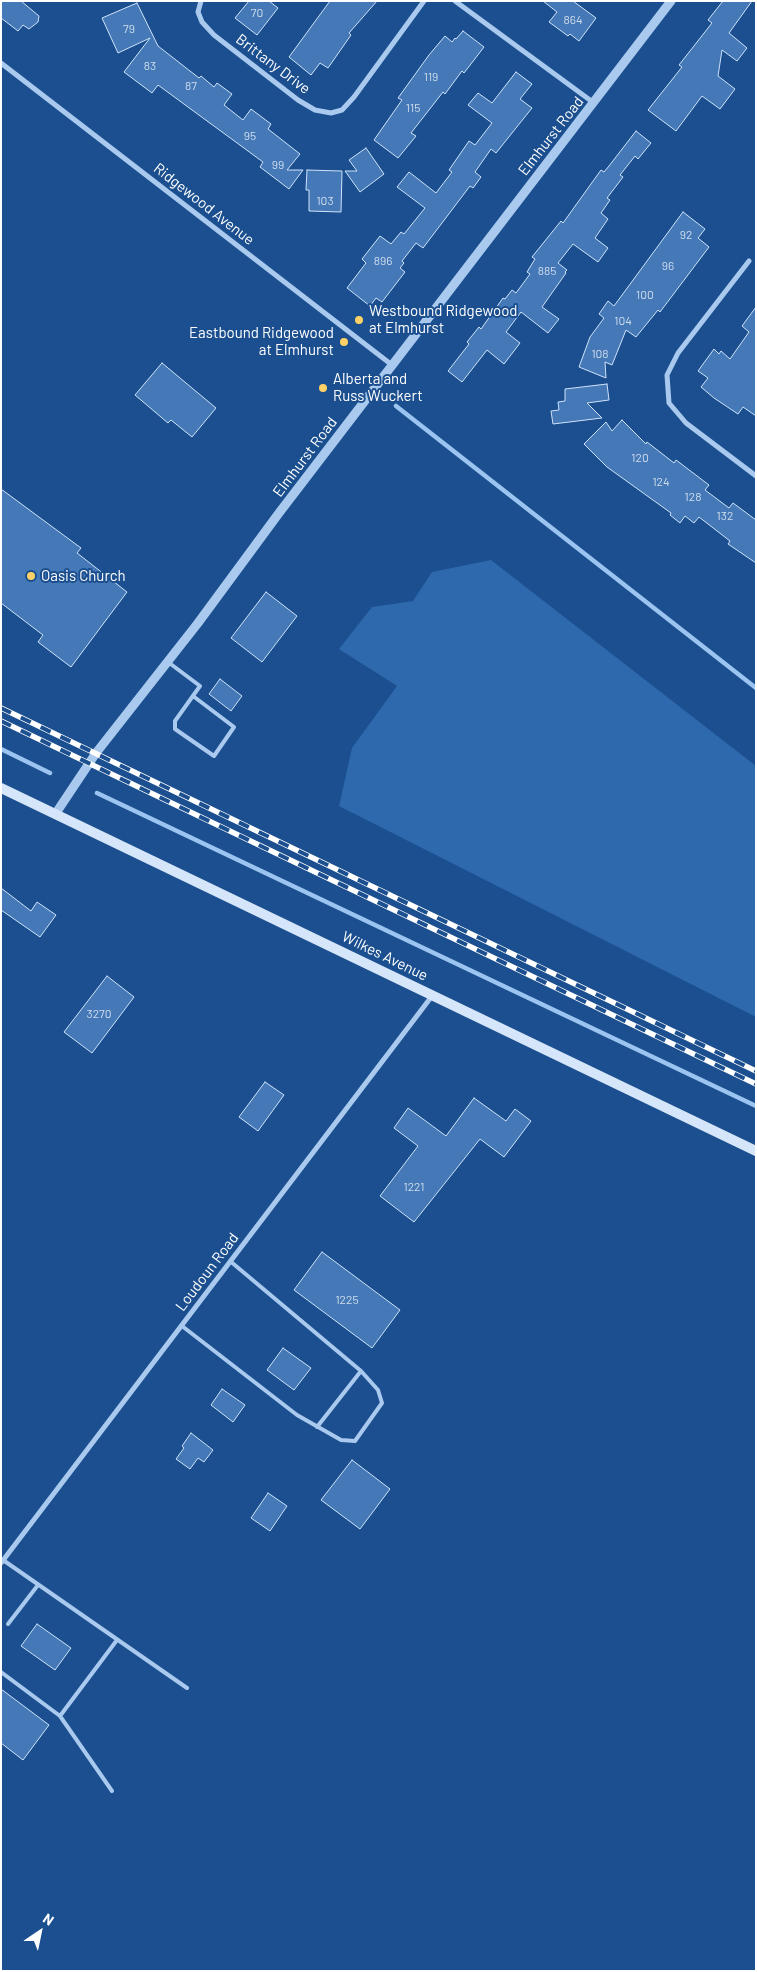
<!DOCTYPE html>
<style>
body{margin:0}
#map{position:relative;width:757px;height:1972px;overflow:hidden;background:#1b4f8f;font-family:Barlow,sans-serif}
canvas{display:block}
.frame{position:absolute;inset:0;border:2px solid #fff;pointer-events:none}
.north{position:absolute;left:15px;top:1907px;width:50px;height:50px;-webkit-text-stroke:4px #1b4f8f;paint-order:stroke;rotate:34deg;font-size:14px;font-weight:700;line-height:20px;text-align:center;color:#fff}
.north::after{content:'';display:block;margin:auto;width:18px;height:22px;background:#fff;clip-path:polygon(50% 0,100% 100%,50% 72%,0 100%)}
</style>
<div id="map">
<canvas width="757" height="1972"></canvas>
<div class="frame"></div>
<div class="north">N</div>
</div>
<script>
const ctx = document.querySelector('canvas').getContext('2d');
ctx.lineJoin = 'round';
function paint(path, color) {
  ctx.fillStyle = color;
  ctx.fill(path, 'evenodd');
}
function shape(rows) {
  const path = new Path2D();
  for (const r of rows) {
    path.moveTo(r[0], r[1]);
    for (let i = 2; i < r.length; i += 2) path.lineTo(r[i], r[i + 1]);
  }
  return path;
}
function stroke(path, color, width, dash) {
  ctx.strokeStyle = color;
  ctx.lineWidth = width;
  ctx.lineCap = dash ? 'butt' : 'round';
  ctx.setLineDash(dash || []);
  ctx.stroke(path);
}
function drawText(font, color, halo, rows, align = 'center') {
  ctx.font = font + ' Barlow,sans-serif';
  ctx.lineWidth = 4;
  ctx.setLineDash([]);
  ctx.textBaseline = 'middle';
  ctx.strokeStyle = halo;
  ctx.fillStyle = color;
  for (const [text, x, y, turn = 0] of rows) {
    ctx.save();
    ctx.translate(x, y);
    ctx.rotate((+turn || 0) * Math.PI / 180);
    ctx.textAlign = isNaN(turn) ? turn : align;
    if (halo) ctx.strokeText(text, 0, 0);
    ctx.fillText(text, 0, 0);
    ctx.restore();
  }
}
const green = shape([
 [491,560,756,766,756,1017,339,806,352,748,397,686,339,649,372,607,413,601,432,572]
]);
const stream = shape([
 [396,406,756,688],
 [1,749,50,773],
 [97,793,756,1106]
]);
const building = shape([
 [1,1,21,1,39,16,38,22,29,29,23,25,18,31,1,18,1,1],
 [249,1,269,1,278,8,257,35,235,18,249,1],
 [330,1,377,1,349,33,351,35,328,68,320,63,311,75,289,57,330,1],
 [543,1,573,1,596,18,579,41,570,34,568,36,549,22,557,12,543,1],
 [723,1,752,1,729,33,747,48,737,61,722,50,718,76,735,89,720,109,702,96,676,131,648,110,682,67,679,65,712,23,708,20,723,1],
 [137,3,158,46,199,78,201,76,214,87,217,83,232,94,224,105,243,120,251,109,271,124,268,129,300,154,287,170,303,170,289,189,260,167,263,162,158,85,152,93,124,72,150,38,118,53,102,18,137,3],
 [463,31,484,47,464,73,462,71,445,94,443,92,411,133,416,136,398,158,374,140,402,100,398,98,429,55,445,36,452,42,455,38,456,39,463,31],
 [516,72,532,84,520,99,532,108,496,153,491,149,475,172,481,177,473,188,470,186,423,248,416,243,402,261,404,263,400,268,405,272,382,302,376,298,370,306,347,288,366,263,362,259,380,236,391,244,401,232,404,234,425,208,397,187,409,172,436,193,452,172,449,170,469,141,475,145,492,123,468,105,478,93,492,103,516,72],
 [636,131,651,143,638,159,635,156,620,175,623,177,607,198,610,200,601,213,608,219,595,238,608,248,598,262,573,244,558,263,567,270,565,272,566,273,542,307,559,319,548,333,521,312,506,332,520,343,504,364,487,350,462,382,448,371,469,344,467,342,479,327,481,329,503,298,505,299,512,290,516,293,530,274,527,272,535,259,532,257,561,221,563,223,601,170,604,172,609,166,636,131],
 [366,148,384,174,360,192,345,171,357,171,349,160,366,148],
 [307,170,342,171,341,212,309,211,309,190,306,190,307,170],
 [683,212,705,229,698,238,709,247,660,312,658,310,636,337,626,330,612,365,605,362,606,378,579,367,590,337,604,318,599,314,608,301,614,306,683,212],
 [756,307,756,416,743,407,738,414,714,398,701,387,708,378,698,371,714,349,719,354,721,351,730,359,749,332,742,326,756,307],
 [162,363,216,408,192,437,171,420,168,423,135,395,162,363],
 [607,384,609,400,587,403,602,418,553,424,551,411,559,410,558,402,565,401,565,389,607,384],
 [622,420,646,444,647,442,674,463,676,460,709,485,705,490,729,508,733,503,756,520,756,563,728,544,730,541,699,517,694,523,685,516,680,523,670,515,671,513,607,467,584,444,606,422,612,431,622,420],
 [1,489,81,548,77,553,127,592,71,667,38,642,43,635,1,603,1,489],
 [266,592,297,616,262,662,231,638,266,592],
 [220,679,242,696,231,711,209,694,220,679],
 [1,888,31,911,37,902,56,915,40,937,1,910,1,888],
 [107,976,134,997,92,1053,64,1032,107,976],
 [265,1082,284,1095,258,1131,239,1117,265,1082],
 [474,1098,506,1121,515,1109,531,1121,504,1157,480,1139,414,1222,380,1196,418,1146,394,1128,408,1108,446,1136,474,1098],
 [322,1252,400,1310,372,1348,294,1290,322,1252],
 [283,1348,311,1368,294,1390,267,1370,283,1348],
 [222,1389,245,1405,233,1422,211,1405,222,1389],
 [191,1433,213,1450,204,1462,198,1458,190,1469,176,1459,184,1448,182,1446,191,1433],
 [352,1460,390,1489,360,1529,321,1500,352,1460],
 [268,1493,287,1506,270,1531,251,1518,268,1493],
 [37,1624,71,1648,55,1670,21,1646,37,1624],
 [1,1689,49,1725,23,1760,1,1743,1,1689]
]);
const service = shape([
 [168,662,200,686,175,721,175,729,214,756,234,727,193,696],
 [182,1326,297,1415,341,1440,355,1441,382,1403,378,1390,361,1371,230,1261],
 [317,1427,361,1371],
 [3,1560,187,1688],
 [8,1624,38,1585],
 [1,1672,60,1716],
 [112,1791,60,1716,117,1640]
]);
const minor = shape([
 [201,1,198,12,202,22,214,35,298,100,315,110,331,113,342,110,354,97,424,1],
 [455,1,594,103],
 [1,63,392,365],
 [749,261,678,353,667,375,669,403,686,423,756,476],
 [1,1563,432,996]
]);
const tertiary = shape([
 [56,813,96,753,198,623,279,513,671,1]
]);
const secondary = shape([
 [1,788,756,1151]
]);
const rail = shape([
 [1,708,756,1071],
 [1,721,756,1084]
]);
const markers = [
 [359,320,5,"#ffd166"],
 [344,342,5,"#ffd166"],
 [323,388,5,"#ffd166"],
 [31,576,5,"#ffd166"]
];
const numberNames = [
 ["70",257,13],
 ["864",573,20],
 ["79",129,29],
 ["83",150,66],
 ["119",431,77],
 ["87",191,86],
 ["115",413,108],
 ["95",250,136],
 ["99",278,165],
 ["103",325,201],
 ["92",686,235],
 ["896",383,261],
 ["96",668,266],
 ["885",547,271],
 ["100",645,295],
 ["104",623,321],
 ["108",600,354],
 ["120",640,458],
 ["124",661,482],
 ["128",693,497],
 ["132",725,516],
 ["3270",99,1014],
 ["1221",414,1187],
 ["1225",347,1300]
];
const streetNames = [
 ["Brittany Drive",273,64,37],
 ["Elmhurst Road",551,136,-52],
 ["Ridgewood Avenue",204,204,38],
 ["Elmhurst Road",305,457,-53],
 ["Wilkes Avenue",385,956,26],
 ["Loudoun Road",207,1272,-53]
];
const poiNames = [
 ["Westbound Ridgewood",369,311],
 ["at Elmhurst",369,328],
 ["Eastbound Ridgewood",334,333,"right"],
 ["at Elmhurst",334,350,"right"],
 ["Alberta and",333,379],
 ["Russ Wuckert",333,396],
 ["Oasis Church",41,576]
];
paint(green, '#2e69ad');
stroke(stream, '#9cc4f0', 4.5);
paint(building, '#4478b7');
stroke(building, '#cfe3fa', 1);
stroke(service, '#a9c9ee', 4);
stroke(minor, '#a9c9ee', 5);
stroke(tertiary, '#a9c9ee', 9);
stroke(secondary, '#d6e6fa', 10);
stroke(rail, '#fff', 5.5);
stroke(rail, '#1b4f8f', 4, [11]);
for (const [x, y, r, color] of markers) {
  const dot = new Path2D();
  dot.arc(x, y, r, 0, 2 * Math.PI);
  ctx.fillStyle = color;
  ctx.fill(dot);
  stroke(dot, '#1b4f8f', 2);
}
drawText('12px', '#d0dded', null, numberNames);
drawText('15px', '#fff', '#1b4f8f', streetNames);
drawText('15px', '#fff', '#1b4f8f', poiNames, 'left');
</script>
